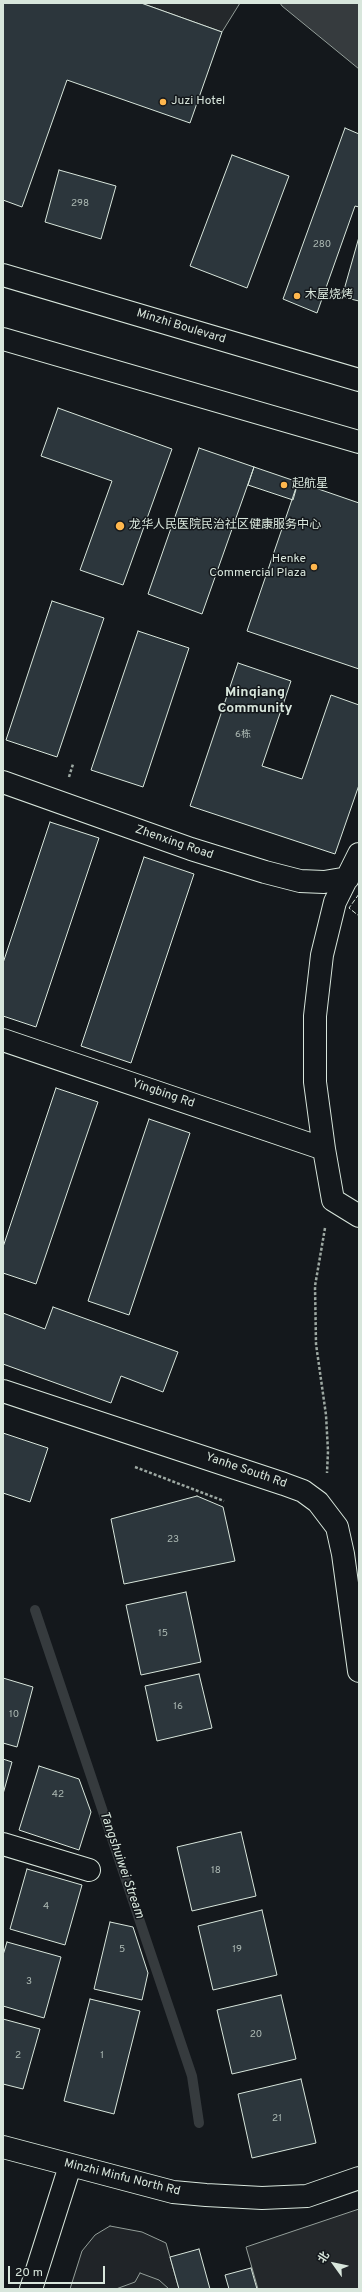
<!DOCTYPE html>
<meta charset="utf-8">
<style>
body{margin:0}
#map{position:relative;width:362px;height:2292px;overflow:hidden;background:#14181c;font-family:Overpass,"Noto Sans SC",sans-serif}
canvas{display:block}
.frame{position:absolute;inset:0;border:4px solid #d8e6dc;pointer-events:none}
.north{position:absolute;left:314px;top:2244px;width:40px;height:40px;-webkit-text-stroke:3px #14181c;paint-order:stroke;rotate:303deg;font-size:11px;font-weight:700;line-height:16px;text-align:center;color:#d8e6dc}
.north::after{content:'';display:block;margin:auto;width:14px;height:18px;background:#d8e6dc;clip-path:polygon(50% 0,100% 100%,50% 72%,0 100%)}
.scale{position:absolute;left:8px;top:2266px;width:97px;height:18px;box-sizing:border-box;border:2px solid #d8e6dc;border-top:0;padding-left:5px;font-size:12px;line-height:14px;white-space:nowrap;color:#d8e6dc;-webkit-text-stroke:3px #14181c;paint-order:stroke}
</style>
<div id="map">
<canvas width="362" height="2292"></canvas>
<div class="frame"></div>
<div class="north">北</div>
<div class="scale">20 m</div>
</div>
<script>
const ctx = document.querySelector('canvas').getContext('2d');
ctx.lineJoin = 'round';
function paint(path, color) {
  ctx.fillStyle = color;
  ctx.fill(path, 'evenodd');
}
function shape(rows) {
  const path = new Path2D();
  for (const r of rows) {
    path.moveTo(r[0], r[1]);
    for (let i = 2; i < r.length; i += 2) path.lineTo(r[i], r[i + 1]);
  }
  return path;
}
function stroke(path, color, width, dash) {
  ctx.strokeStyle = color;
  ctx.lineWidth = width;
  ctx.lineCap = dash ? 'butt' : 'round';
  ctx.setLineDash(dash || []);
  ctx.stroke(path);
}
function drawText(font, color, halo, rows, align = 'center') {
  ctx.font = font + ' Overpass,"Noto Sans SC",sans-serif';
  ctx.lineWidth = 3;
  ctx.setLineDash([]);
  ctx.textBaseline = 'middle';
  ctx.strokeStyle = halo;
  ctx.fillStyle = color;
  for (const [text, x, y, turn = 0] of rows) {
    ctx.save();
    ctx.translate(x, y);
    ctx.rotate((+turn || 0) * Math.PI / 180);
    ctx.textAlign = isNaN(turn) ? turn : align;
    if (halo) ctx.strokeText(text, 0, 0);
    ctx.fillText(text, 0, 0);
    ctx.restore();
  }
}
const green = shape([
 [110,2226,142,2232,166,2243,179,2289,70,2289,82,2251,95,2235,110,2226]
]);
const parking = shape([
 [141,3,240,3,222,32,141,3],
 [359,2209,359,2289,258,2289,246,2247,359,2209],
 [140,2273,159,2280,169,2289,116,2289,135,2282,140,2273]
]);
const water = shape([
 [280,3,359,3,359,69,282,6,280,3]
]);
const stream = shape([
 [35,1610,192,2076,199,2123]
]);
const building = shape([
 [3,3,141,3,222,32,190,123,67,80,22,207,3,200,3,3],
 [345,128,359,134,359,207,355,206,317,313,283,299,345,128],
 [232,155,289,176,247,288,190,266,232,155],
 [59,170,116,186,101,239,45,222,59,170],
 [359,237,359,301,342,297,359,237],
 [58,408,172,449,123,585,80,570,112,481,41,456,58,408],
 [199,448,254,467,202,614,148,594,199,448],
 [254,467,298,482,293,500,248,485,254,467],
 [298,482,359,503,359,669,247,631,298,482],
 [52,601,104,618,57,757,6,740,52,601],
 [138,631,189,648,143,787,91,770,138,631],
 [238,663,291,681,262,766,302,779,331,695,359,705,359,785,335,854,190,806,238,663],
 [50,822,99,838,36,1027,3,1016,3,963,50,822],
 [144,857,194,874,131,1063,81,1046,144,857],
 [56,1088,98,1102,36,1284,3,1273,3,1247,56,1088],
 [149,1119,190,1133,129,1315,88,1301,149,1119],
 [53,1307,178,1352,163,1392,121,1376,111,1403,3,1364,3,1313,45,1329,53,1307],
 [3,1433,48,1448,30,1502,3,1493,3,1433],
 [197,1496,223,1507,235,1561,124,1584,111,1519,197,1496],
 [186,1592,201,1662,141,1675,126,1605,186,1592],
 [199,1674,212,1728,157,1741,145,1686,199,1674],
 [3,1678,33,1687,17,1747,3,1743,3,1678],
 [3,1759,12,1762,3,1794,3,1759],
 [39,1766,79,1779,91,1812,79,1850,19,1830,39,1766],
 [241,1832,256,1896,192,1911,177,1847,241,1832],
 [27,1869,82,1885,65,1945,10,1929,27,1869],
 [262,1910,277,1975,213,1990,198,1926,262,1910],
 [110,1922,133,1927,148,1973,142,2000,94,1989,110,1922],
 [7,1942,61,1957,44,2018,3,2006,3,1955,7,1942],
 [281,1995,296,2059,232,2074,217,2010,281,1995],
 [90,1999,140,2011,114,2114,64,2101,90,1999],
 [3,2019,40,2029,23,2089,3,2084,3,2019],
 [301,2079,316,2143,252,2158,238,2094,301,2079],
 [199,2249,210,2289,179,2289,170,2257,199,2249],
 [251,2268,257,2289,229,2289,225,2275,251,2268]
]);
const path = shape([
 [69,777,73,764],
 [325,1228,315,1286,316,1344,326,1415,328,1451,327,1473],
 [135,1467,224,1501]
]);
const minor = shape([
 [3,782,191,849,265,872,300,881,324,882,348,878],
 [359,854,335,902,322,955,315,1016,315,1082,324,1149,333,1200,359,1216],
 [3,1040,324,1149],
 [3,1391,284,1484,303,1491,318,1502,337,1527,343,1554,359,1671],
 [3,1844,89,1870],
 [3,2147,173,2192,206,2195,262,2198,307,2196,359,2178],
 [31,2289,70,2166]
]);
const major = shape([
 [3,275,359,380],
 [3,339,359,442]
]);
const fence = shape([
 [359,894,349,908,359,916]
]);
const markers = [
 [163,102,4,"#ffb74d"],
 [297,296,4,"#ffb74d"],
 [284,485,4,"#ffb74d"],
 [120,526,5,"#ffb74d"],
 [314,567,4,"#ffb74d"]
];
const numberNames = [
 ["298",80,204],
 ["280",322,245],
 ["6栋",243,735],
 ["23",173,1540],
 ["15",163,1634],
 ["16",178,1707],
 ["10",14,1715],
 ["42",58,1795],
 ["18",216,1871],
 ["4",46,1907],
 ["5",122,1950],
 ["19",237,1950],
 ["3",29,1982],
 ["20",256,2035],
 ["2",18,2056],
 ["1",102,2056],
 ["21",277,2119]
];
const poiNames = [
 ["Juzi Hotel",171,102],
 ["木屋烧烤",305,296],
 ["起航星",292,485],
 ["龙华人民医院民治社区健康服务中心",129,526],
 ["Henke",306,560,"right"],
 ["Commercial Plaza",306,574,"right"]
];
const streetNames = [
 ["Minzhi Boulevard",181,327,17],
 ["Zhenxing Road",174,843,19],
 ["Yingbing Rd",163,1094,19],
 ["Yanhe South Rd",246,1471,19],
 ["Minzhi Minfu North Rd",122,2178,14]
];
const waterNames = [
 ["Tangshuiwei Stream",121,1865,71]
];
const quarterNames = [
 ["Minqiang",255,693],
 ["Community",255,709]
];
paint(green, '#202428');
stroke(green, '#939e99', 1);
paint(parking, '#24282b');
stroke(parking, '#939e99', 1);
paint(water, '#363b3e');
stroke(water, '#939e99', 1);
stroke(stream, '#363b3e', 10);
paint(building, '#2c363c');
stroke(building, '#d8e6dc', 1);
stroke(minor, '#d8e6dc', 24);
stroke(major, '#d8e6dc', 24);
stroke(path, '#9da8a2', 2.5, [3, 2]);
stroke(minor, '#14181c', 22);
stroke(major, '#14181c', 22);
stroke(fence, '#d8e6dc', 1, [5, 2]);
for (const [x, y, r, color] of markers) {
  const dot = new Path2D();
  dot.arc(x, y, r, 0, 2 * Math.PI);
  ctx.fillStyle = color;
  ctx.fill(dot);
  stroke(dot, '#14181c', 1.5);
}
drawText('10px', '#adbab4', null, numberNames);
drawText('12px', '#d8e6dc', '#14181c', poiNames, 'left');
drawText('12px', '#d8e6dc', '#14181c', streetNames);
drawText('italic 13px', '#d8e6dc', '#14181c', waterNames);
drawText('bold 14px', '#d8e6dc', '#14181c', quarterNames);
</script>
